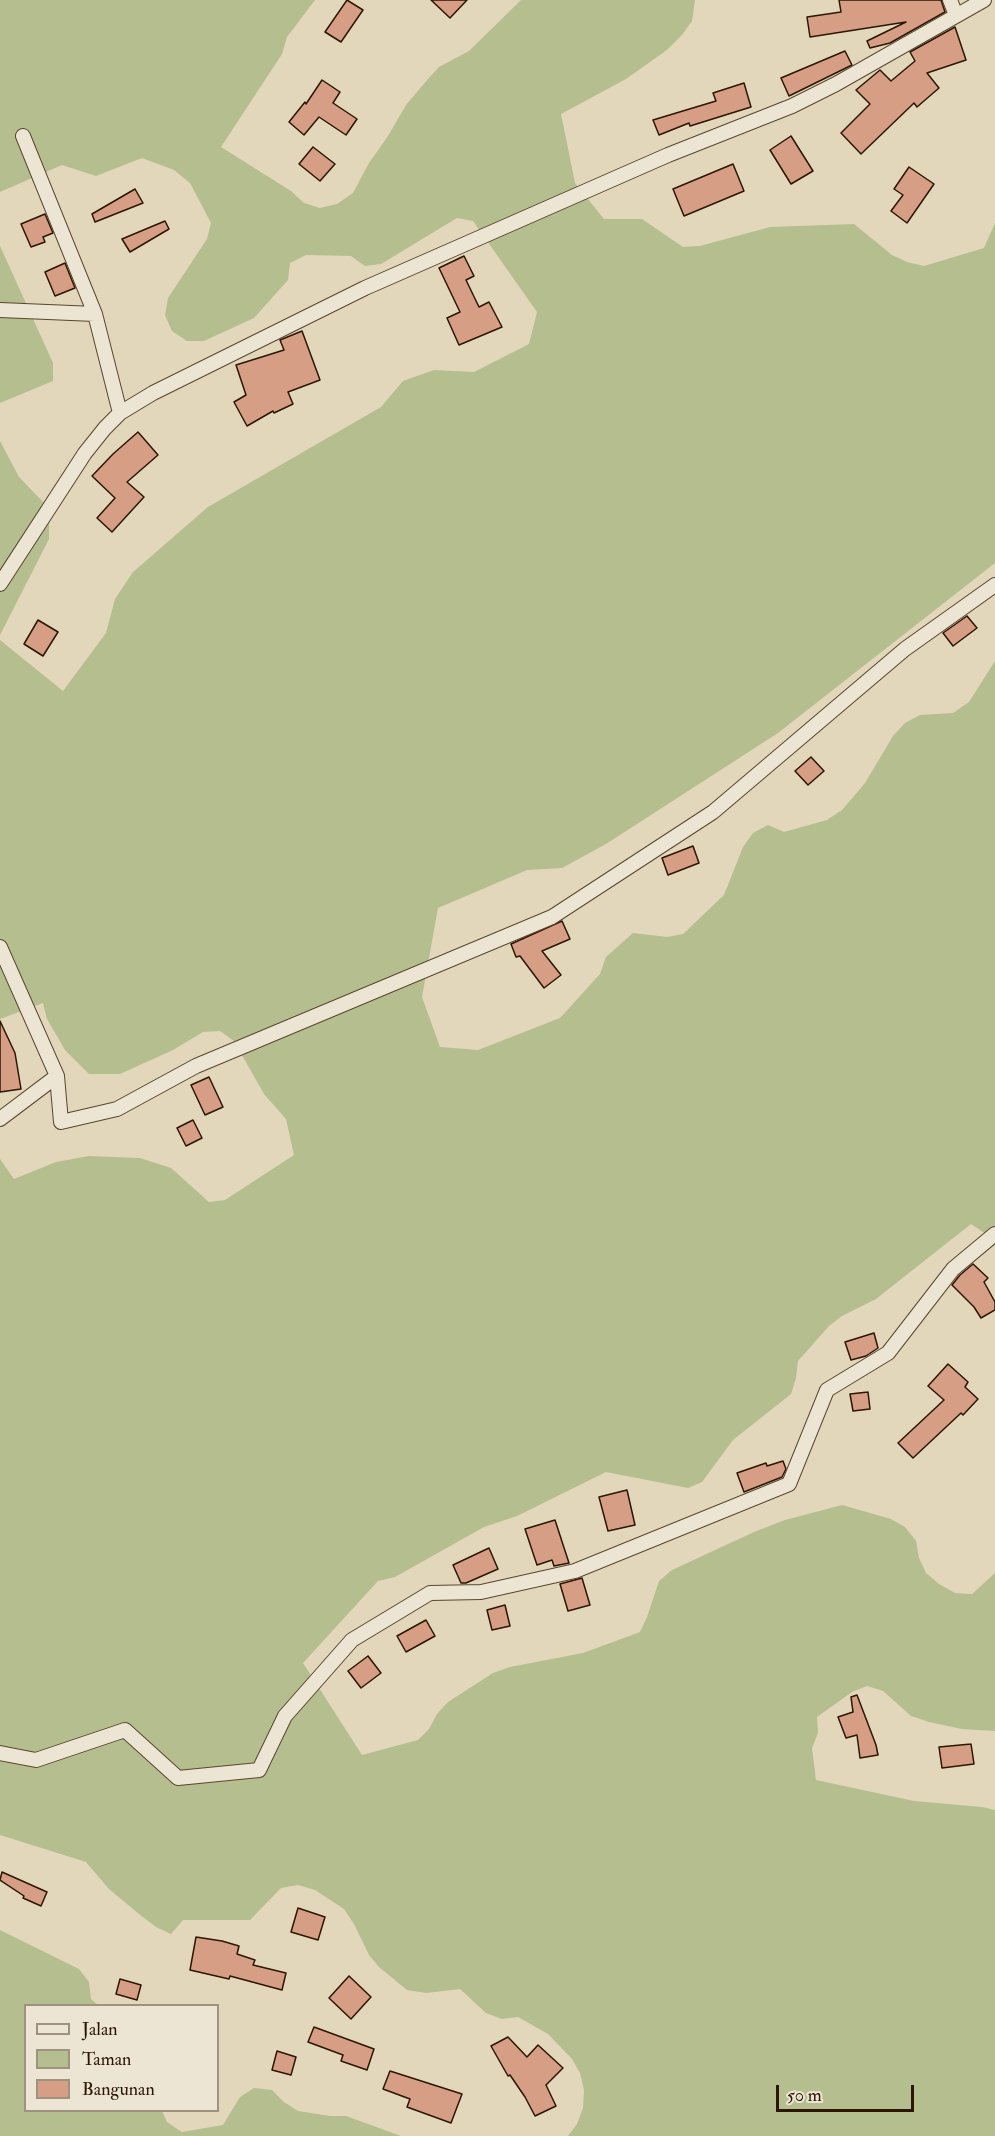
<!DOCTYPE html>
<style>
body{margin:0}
#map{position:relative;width:995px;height:2136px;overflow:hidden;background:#e2d7bb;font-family:"IM FELL Double Pica",serif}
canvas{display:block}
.legend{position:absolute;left:24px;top:2004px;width:195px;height:108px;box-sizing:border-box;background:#ece5d3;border:2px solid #9f927f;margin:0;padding:8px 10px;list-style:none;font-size:18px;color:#2c1600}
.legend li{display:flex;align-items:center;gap:12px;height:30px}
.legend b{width:30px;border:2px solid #9f927f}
.scale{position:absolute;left:776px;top:2085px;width:138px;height:27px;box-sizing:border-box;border:3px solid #2c1600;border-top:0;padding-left:8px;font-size:18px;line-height:21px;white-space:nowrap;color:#2c1600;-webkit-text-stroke:4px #ece5d3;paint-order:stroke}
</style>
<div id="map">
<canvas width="995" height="2136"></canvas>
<ul class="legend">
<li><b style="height:8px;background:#ece5d3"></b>Jalan</li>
<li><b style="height:16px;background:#b5be8e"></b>Taman</li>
<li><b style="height:16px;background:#d69e85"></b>Bangunan</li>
</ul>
<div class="scale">50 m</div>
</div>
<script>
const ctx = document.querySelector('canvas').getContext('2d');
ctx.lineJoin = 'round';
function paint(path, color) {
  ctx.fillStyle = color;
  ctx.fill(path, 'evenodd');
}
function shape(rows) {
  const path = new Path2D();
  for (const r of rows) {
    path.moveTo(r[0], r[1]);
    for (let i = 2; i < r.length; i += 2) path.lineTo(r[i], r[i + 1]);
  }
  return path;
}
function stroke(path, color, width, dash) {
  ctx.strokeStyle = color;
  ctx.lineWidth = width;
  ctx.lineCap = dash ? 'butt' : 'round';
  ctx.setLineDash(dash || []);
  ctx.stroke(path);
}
const green = shape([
 [0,0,315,0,287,37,282,54,221,147,291,191,304,203,320,208,337,204,353,193,369,163,388,136,406,105,428,79,439,67,469,51,521,0,695,0,692,21,682,35,667,50,626,79,561,114,575,183,604,219,642,219,683,247,700,246,770,227,854,224,892,255,907,262,924,266,984,248,995,223,995,563,778,733,606,844,562,868,527,870,438,908,422,997,440,1047,478,1050,560,1018,600,974,606,957,633,933,667,937,683,934,724,895,743,847,753,833,768,825,784,832,827,820,842,810,865,783,893,736,905,723,920,715,953,713,969,702,995,661,995,1246,986,1234,971,1224,876,1299,842,1316,829,1326,798,1361,796,1378,791,1394,733,1440,702,1482,688,1488,606,1472,517,1516,484,1527,395,1577,378,1581,303,1663,362,1755,418,1740,429,1729,437,1714,448,1702,493,1673,510,1667,583,1653,640,1632,647,1617,659,1581,672,1570,754,1532,785,1520,842,1505,891,1519,905,1527,916,1541,919,1558,926,1573,939,1584,955,1593,972,1594,995,1573,995,1731,962,1729,929,1722,911,1716,883,1691,867,1686,852,1692,817,1717,818,1733,812,1748,816,1780,914,1801,982,1807,995,1810,995,2136,568,2136,577,2124,583,2108,584,2090,580,2073,572,2059,548,2034,518,2017,502,2019,486,2013,460,1989,426,1993,407,1990,379,1967,369,1955,354,1924,344,1909,315,1890,298,1885,281,1888,250,1920,183,1920,171,1934,156,1927,139,1914,109,1889,86,1862,0,1835,0,1159,14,1179,56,1162,89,1156,140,1158,171,1168,209,1202,225,1200,294,1155,286,1119,264,1094,234,1041,220,1031,203,1032,173,1050,120,1074,89,1074,65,1050,47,1019,43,1003,0,1019,0,640,63,691,106,633,115,599,133,572,208,507,381,407,403,381,434,370,474,372,529,344,537,312,473,221,457,218,381,264,365,266,351,256,306,255,290,263,288,280,254,318,204,341,187,341,172,331,165,315,168,298,207,239,211,223,190,183,174,170,142,158,96,176,62,165,0,192],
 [0,246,53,363,53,381,0,403],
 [0,441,19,477,44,503,49,521,49,539,0,635],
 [0,1930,79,1969,89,1982,91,1999,98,2005,26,2006,26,2110,162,2111,167,2122,182,2132,223,2125,240,2097,254,2088,272,2090,284,2102,298,2111,330,2116,346,2116,401,2136,0,2136]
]);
const building = shape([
 [347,0,363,10,341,42,325,32,347,0],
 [431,0,467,0,450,18,431,0],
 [839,0,941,0,945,12,890,43,870,48,867,41,906,22,810,37,807,17,841,12,839,0],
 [955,27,966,60,927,73,939,88,917,107,914,103,861,154,841,133,870,104,856,90,880,70,891,81,915,61,910,52,955,27],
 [845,51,852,65,789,96,781,78,845,51],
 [322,80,340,92,333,103,357,119,346,135,319,117,304,135,289,122,305,102,306,104,322,80],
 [744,83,751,107,690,126,689,123,659,135,653,120,716,101,713,93,744,83],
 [791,136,813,171,791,184,770,150,791,136],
 [313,147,335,164,320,181,299,164,313,147],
 [733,164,744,191,684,216,673,189,733,164],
 [909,167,934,184,907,223,891,211,903,195,894,189,909,167],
 [135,189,143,203,95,222,92,214,135,189],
 [45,214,53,233,43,237,45,242,31,247,21,224,45,214],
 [165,221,169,229,130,252,122,239,165,221],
 [464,256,474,276,466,280,479,307,489,302,502,327,459,345,447,318,460,312,439,268,464,256],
 [65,263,75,288,55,296,45,272,65,263],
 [302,331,320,380,288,392,293,404,274,413,273,411,247,426,234,402,246,395,236,365,284,350,280,340,302,331],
 [138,432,158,455,127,482,144,497,112,532,97,518,115,498,92,476,113,454,138,432],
 [967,616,977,628,953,646,943,633,967,616],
 [38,620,58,632,43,656,24,644,38,620],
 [811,757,824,771,808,785,795,771,811,757],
 [693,846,699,863,668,875,662,858,693,846],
 [562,921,570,939,542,951,561,975,544,988,520,956,516,957,511,944,562,921],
 [0,1021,15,1053,21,1089,0,1092,0,1021],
 [209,1077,223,1107,205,1115,191,1085,209,1077],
 [193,1120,202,1138,186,1146,177,1128,193,1120],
 [973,1264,988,1278,984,1282,995,1302,995,1310,981,1318,974,1307,952,1285,960,1275,973,1264],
 [874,1333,878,1348,866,1356,851,1360,845,1342,874,1333],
 [948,1364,968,1382,965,1387,978,1399,963,1415,961,1413,913,1458,898,1443,944,1400,928,1386,948,1364],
 [868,1392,870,1409,853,1411,850,1394,868,1392],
 [783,1461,786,1469,782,1477,744,1492,737,1473,766,1463,767,1466,783,1461],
 [627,1490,635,1525,608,1531,599,1497,627,1490],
 [555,1520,569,1563,554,1566,552,1560,537,1565,525,1529,555,1520],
 [489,1548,498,1569,466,1583,461,1583,453,1565,489,1548],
 [582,1578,590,1605,568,1611,560,1584,582,1578],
 [505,1605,510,1626,492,1630,487,1610,505,1605],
 [426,1620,435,1636,406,1652,397,1636,426,1620],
 [368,1656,381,1673,361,1688,348,1671,368,1656],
 [857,1695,876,1745,878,1755,860,1758,857,1735,846,1738,838,1717,853,1712,851,1697,857,1695],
 [971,1744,974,1764,942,1768,939,1747,971,1744],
 [2,1872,47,1892,41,1906,23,1898,24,1896,0,1880,2,1872],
 [298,1908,325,1917,318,1940,291,1932,298,1908],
 [196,1937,222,1941,239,1946,237,1954,255,1960,253,1965,286,1973,282,1990,230,1976,229,1979,190,1970,196,1937],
 [349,1976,371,1997,351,2019,329,1998,349,1976],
 [120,1979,141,1985,137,2000,116,1994,120,1979],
 [314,2027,374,2049,367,2070,341,2061,343,2055,308,2042,314,2027],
 [508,2037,527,2057,538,2045,563,2068,546,2085,556,2106,535,2116,525,2097,510,2075,508,2076,491,2046,508,2037],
 [277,2051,296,2057,291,2075,272,2070,277,2051],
 [390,2071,462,2094,451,2123,407,2107,410,2099,383,2089,390,2071]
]);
const street = shape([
 [950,0,956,15],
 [23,136,95,314,120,413],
 [0,310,95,314],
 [0,584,85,453,105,428,120,413,153,393,365,288,668,155,792,106,836,84,984,0],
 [0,947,57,1076,61,1122,117,1109,196,1066,552,917,713,812,905,649,995,585],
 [0,1119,57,1076],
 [0,1753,36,1760,125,1730,178,1778,259,1770,285,1716,352,1640,430,1593,481,1592,575,1571,789,1484,827,1390,888,1353,953,1269,995,1234]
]);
paint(green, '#b5be8e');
paint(building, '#d69e85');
stroke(building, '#2c1600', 1.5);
stroke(street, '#5a462f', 16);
stroke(street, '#ece5d3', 14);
</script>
